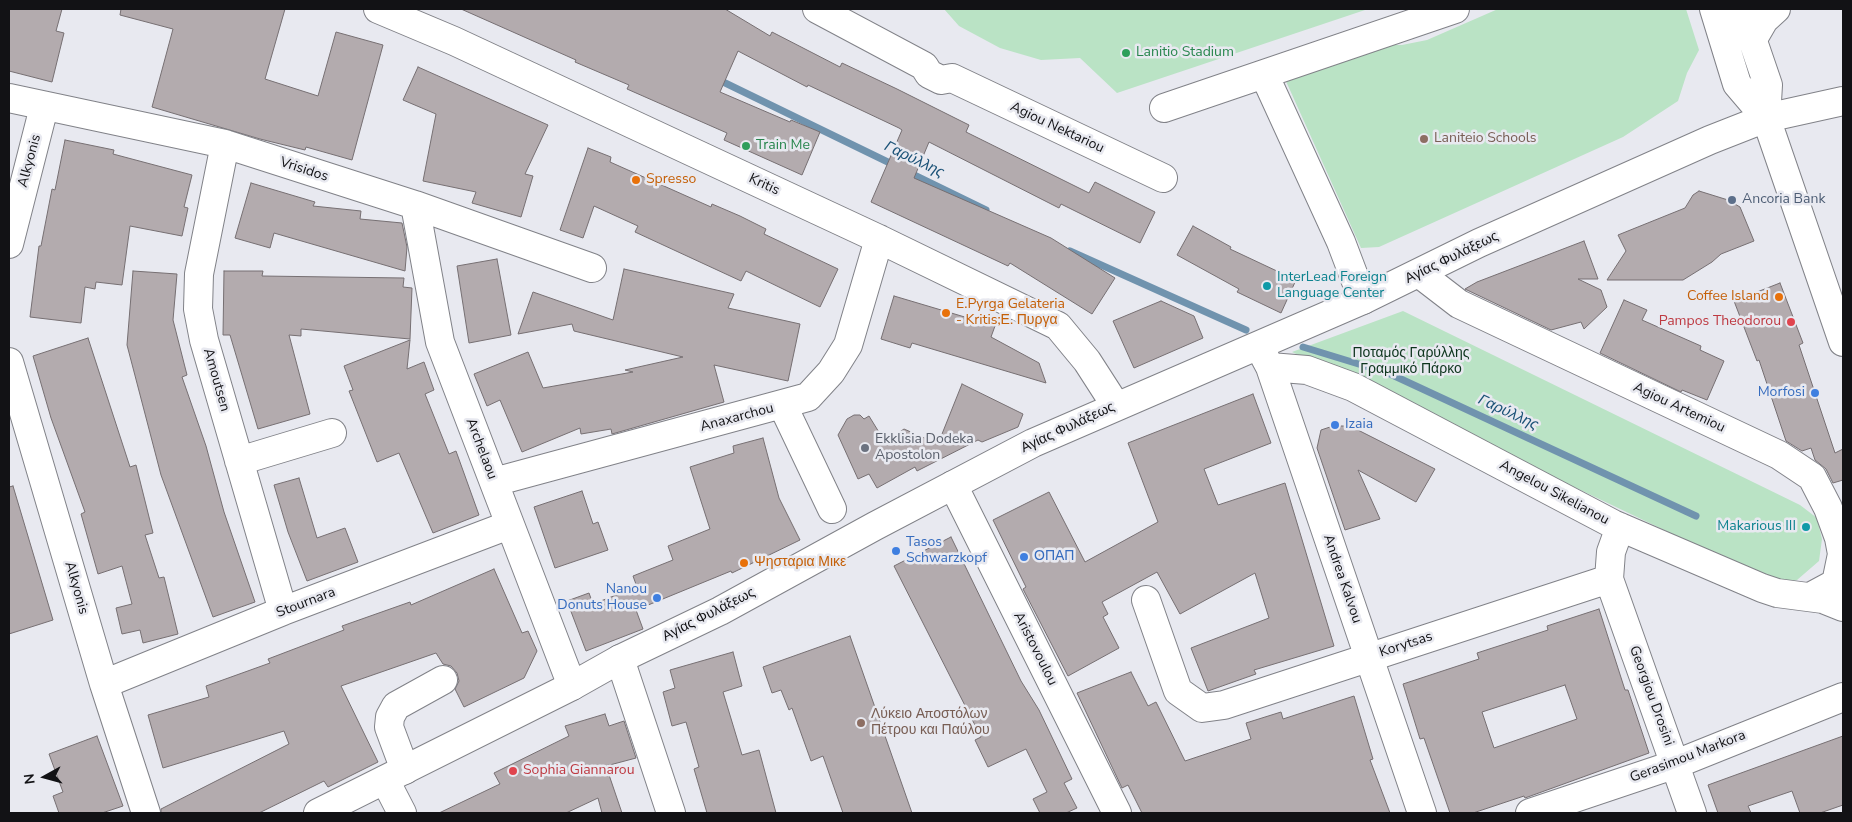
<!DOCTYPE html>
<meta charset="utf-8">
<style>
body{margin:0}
#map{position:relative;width:1852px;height:822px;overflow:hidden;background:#e8e9f0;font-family:"Nunito Sans",sans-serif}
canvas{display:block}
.frame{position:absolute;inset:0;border:10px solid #121215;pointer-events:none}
.north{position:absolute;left:20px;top:752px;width:50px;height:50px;-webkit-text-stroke:4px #e8e9f0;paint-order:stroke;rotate:263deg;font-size:14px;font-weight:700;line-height:20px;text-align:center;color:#121215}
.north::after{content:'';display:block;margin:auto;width:18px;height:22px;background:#121215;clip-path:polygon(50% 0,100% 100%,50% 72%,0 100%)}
</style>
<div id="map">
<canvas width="1852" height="822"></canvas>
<div class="frame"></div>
<div class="north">N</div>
</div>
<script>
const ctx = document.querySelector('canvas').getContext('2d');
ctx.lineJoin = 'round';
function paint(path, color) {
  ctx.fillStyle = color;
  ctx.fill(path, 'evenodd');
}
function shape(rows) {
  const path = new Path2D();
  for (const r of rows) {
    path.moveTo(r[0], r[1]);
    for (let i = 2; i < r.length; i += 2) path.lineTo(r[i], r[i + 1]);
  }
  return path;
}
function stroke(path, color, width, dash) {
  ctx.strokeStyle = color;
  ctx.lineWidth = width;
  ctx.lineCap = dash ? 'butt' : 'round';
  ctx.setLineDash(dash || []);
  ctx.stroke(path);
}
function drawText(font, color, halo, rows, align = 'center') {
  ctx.font = font + ' "Nunito Sans",sans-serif';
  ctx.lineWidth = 5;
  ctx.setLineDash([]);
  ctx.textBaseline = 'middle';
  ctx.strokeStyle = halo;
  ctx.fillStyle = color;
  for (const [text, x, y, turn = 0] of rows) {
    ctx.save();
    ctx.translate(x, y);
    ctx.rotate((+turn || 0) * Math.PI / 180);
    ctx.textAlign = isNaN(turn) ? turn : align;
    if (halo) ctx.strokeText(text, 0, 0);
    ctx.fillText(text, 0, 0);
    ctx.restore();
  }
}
const green = shape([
 [944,9,1368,9,1117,93,1080,58,1041,60,1000,48,959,26],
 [1498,9,1686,9,1699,50,1687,73,1678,101,1623,137,1379,247,1361,248,1285,79,1387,45,1402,45,1427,40],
 [1403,311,1800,505,1817,518,1822,539,1819,561,1797,580,1779,585,1292,352]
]);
const stream = shape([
 [717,79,896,166],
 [908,172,986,210],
 [1070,251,1246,330],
 [1303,347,1388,373,1696,516]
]);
const building = shape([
 [9,9,62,9,56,31,64,33,52,82,9,71,9,9],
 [121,9,285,9,265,79,318,96,336,32,383,45,352,160,306,147,305,150,260,139,152,107,173,29,120,15,121,9],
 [461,9,725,9,770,36,772,32,840,67,842,63,897,89,969,125,966,132,1089,193,1095,182,1155,212,1140,243,1061,204,1059,208,929,142,914,178,1051,238,1115,278,1092,314,1010,263,1008,266,871,202,902,130,899,128,808,85,807,87,738,51,720,92,790,122,791,120,820,132,802,175,724,140,727,133,627,89,629,85,575,62,576,60,461,9],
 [418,67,548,125,525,174,533,176,521,217,472,203,476,192,423,181,436,114,403,100,418,67],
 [65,140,114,150,113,154,192,175,184,207,188,208,182,236,130,226,122,285,96,282,95,289,85,287,81,323,30,317,39,246,41,246,52,189,55,190,65,140],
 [588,148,611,157,610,162,711,207,712,204,740,216,766,229,764,234,838,269,820,307,746,271,741,281,635,232,638,226,594,206,583,238,560,230,588,148],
 [251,183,315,202,313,206,361,211,360,219,402,223,407,247,405,271,274,233,270,248,235,238,251,183],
 [1699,191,1728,200,1740,207,1754,241,1721,254,1712,262,1683,280,1607,280,1626,251,1618,235,1685,208,1693,195,1699,191],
 [1193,226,1231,247,1230,249,1296,280,1281,313,1237,292,1239,289,1177,255,1193,226],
 [1584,241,1598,279,1578,279,1601,290,1607,307,1584,329,1581,322,1551,330,1465,289,1477,282,1584,241],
 [497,259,511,335,469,343,457,266,497,259],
 [624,269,734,294,728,308,800,324,788,381,714,365,724,402,612,434,611,429,581,434,580,428,522,452,500,400,487,406,474,374,528,352,543,388,633,372,625,370,683,357,574,331,572,324,518,334,533,292,613,320,624,269],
 [133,271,177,274,173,320,187,375,182,377,206,446,224,512,255,602,213,617,161,475,127,345,133,271],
 [224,271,263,271,262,276,404,278,403,287,412,288,410,339,301,329,301,336,289,335,310,414,258,429,230,335,223,335,224,271],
 [1780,283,1803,343,1799,345,1835,453,1843,449,1843,480,1833,483,1826,469,1815,460,1811,448,1802,451,1786,441,1759,360,1757,361,1734,301,1780,283],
 [894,296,995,326,991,337,1039,363,1046,383,912,343,910,348,881,339,894,296],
 [1624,300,1647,310,1642,320,1701,346,1700,350,1724,361,1707,400,1682,390,1681,392,1600,353,1624,300],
 [1161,301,1194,316,1203,338,1134,368,1113,321,1161,301],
 [88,338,130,467,136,465,153,533,145,535,159,578,164,577,178,634,143,643,140,630,122,634,116,608,132,604,122,566,98,574,81,514,85,512,51,418,33,356,88,338],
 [410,340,407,369,424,362,434,390,425,394,449,454,456,451,479,515,433,533,399,453,377,462,349,391,353,390,344,366,410,340],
 [962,384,1023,414,1018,427,982,442,978,440,917,471,915,467,877,488,869,474,858,479,838,435,847,419,854,415,860,415,864,419,869,416,885,442,904,429,938,444,962,384],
 [1253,394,1271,443,1204,469,1218,505,1285,483,1334,646,1254,670,1256,674,1208,691,1191,648,1269,618,1255,573,1180,614,1157,572,1102,602,1108,614,1103,617,1119,648,1068,676,1023,589,1026,587,993,520,1049,492,1085,562,1158,522,1128,443,1253,394],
 [1333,426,1350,426,1435,469,1416,502,1358,470,1380,519,1345,530,1317,448,1321,430,1333,426],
 [763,438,779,498,800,540,732,573,731,571,636,610,643,629,586,651,567,601,589,593,593,604,637,587,633,576,673,560,668,546,710,529,690,467,734,453,733,446,763,438],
 [299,478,317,538,345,528,358,562,307,581,288,532,274,485,299,478],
 [13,486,53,620,9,634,9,487,13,486],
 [582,491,593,524,598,522,608,550,555,568,534,507,582,491],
 [951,537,1021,681,1039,710,1072,779,1064,783,1077,808,1066,813,1040,813,1033,799,1047,792,1026,749,988,767,975,740,981,737,894,566,951,537],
 [494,569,522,633,528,631,537,651,524,678,464,707,455,689,459,681,457,673,451,666,443,664,436,653,341,686,378,762,328,787,324,781,259,813,161,813,161,809,289,744,284,731,163,768,148,715,209,697,206,686,270,663,268,659,344,630,342,626,410,602,411,605,494,569],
 [1599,609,1625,690,1628,690,1649,753,1525,798,1524,796,1473,813,1450,813,1424,738,1420,739,1403,684,1479,659,1477,653,1548,630,1547,626,1599,609],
 [1565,685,1577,719,1494,748,1482,712,1565,685],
 [850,636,912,813,843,813,823,756,811,761,792,708,789,710,781,690,772,693,763,667,850,636],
 [733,652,742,686,723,692,742,755,759,750,776,813,707,813,694,769,699,767,686,722,672,726,663,692,675,688,670,670,733,652],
 [1131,672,1148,706,1156,702,1185,761,1251,739,1246,723,1281,712,1283,719,1354,696,1373,759,1370,760,1390,813,1142,813,1128,785,1122,788,1077,693,1131,672],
 [605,714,609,726,624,721,636,758,606,766,622,813,602,813,598,798,566,813,439,813,500,784,494,773,569,736,565,726,605,714],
 [97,736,123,806,102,813,59,813,53,796,63,792,49,754,97,736],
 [1843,736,1843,805,1820,813,1800,813,1792,791,1748,806,1751,813,1718,813,1708,785,1843,736]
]);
const minor = shape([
 [378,9,454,41,879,239,1058,326,1087,361,1116,406],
 [817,9,924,66,929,74,941,80,952,78,1163,178],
 [1753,39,1764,20,1776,9],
 [1264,74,1341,242,1363,300],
 [9,98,225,144,415,205,592,268],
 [1164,108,1455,9],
 [225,144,199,274,198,309,204,340,283,611],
 [415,205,440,342,572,686],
 [9,244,44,107],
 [1420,274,1459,304,1779,455,1812,477,1828,508,1839,538,1842,554,1836,583,1810,597],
 [1262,352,1270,367,1422,813],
 [9,362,104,684,146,813],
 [1270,367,1307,370,1353,387,1613,524,1762,588,1777,593,1823,599,1843,607],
 [783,406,832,509],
 [239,461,332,433],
 [494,482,808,397,831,372,848,345,879,239],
 [953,485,1117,813],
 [1620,527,1611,552,1609,579,1692,813],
 [1146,600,1178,691,1202,708,1224,705,1609,579],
 [620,659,671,813],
 [104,684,283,611,509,525],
 [405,770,389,727,390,717,396,706,443,680],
 [385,780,402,813],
 [1530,813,1676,764,1843,697]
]);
const major = shape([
 [1714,9,1737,84,1766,118],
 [1742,9,1768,85,1766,118,1843,342],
 [318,813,572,686,620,659,720,611,875,526,1033,443,1363,300,1479,243,1710,140,1766,118,1843,101]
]);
const markers = [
 [1126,53,5,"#2e9e5b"],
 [1424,139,5,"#8d6e63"],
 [746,146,5,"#2e9e5b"],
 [636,180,5,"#e8710a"],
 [1732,200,5,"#5c6f8a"],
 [1267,286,5,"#0f9aa8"],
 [1779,297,5,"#e8710a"],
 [946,313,5,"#e8710a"],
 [1791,322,5,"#e0444e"],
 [1815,393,5,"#3f7fe0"],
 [1335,425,5,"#3f7fe0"],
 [865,448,5,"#6b7280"],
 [1806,527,5,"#0f9aa8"],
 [896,551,5,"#3f7fe0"],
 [1024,557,5,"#3f7fe0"],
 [744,563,5,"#e8710a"],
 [657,598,5,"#3f7fe0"],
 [861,723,5,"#8d6e63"],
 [513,771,5,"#e0444e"]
];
const leisureNames = [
 ["Lanitio Stadium",1136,53],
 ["Train Me",756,146]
];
const streetNames = [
 ["Agiou Nektariou",1057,128,25],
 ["Alkyonis",30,161,-75],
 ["Vrisidos",304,170,18],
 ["Kritis",764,185,25],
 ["Αγίας Φυλάξεως",1452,258,-26],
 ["Amoutsen",216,380,74],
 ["Agiou Artemiou",1679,408,25],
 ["Anaxarchou",737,418,-15],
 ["Αγίας Φυλάξεως",1068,428,-25],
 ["Archelaou",481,449,69],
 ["Angelou Sikelianou",1554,493,28],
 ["Andrea Kalvou",1342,579,71],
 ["Alkyonis",76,588,74],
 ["Stournara",306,603,-21],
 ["Αγίας Φυλάξεως",709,615,-27],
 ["Korytsas",1406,645,-18],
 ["Aristovoulou",1035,649,63],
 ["Georgiou Drosini",1651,696,70],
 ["Gerasimou Markora",1688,757,-21]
];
const educationNames = [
 ["Laniteio Schools",1434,139],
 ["Λύκειο Αποστόλων",871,715],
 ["Πέτρου και Παύλου",871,731]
];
const foodNames = [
 ["Spresso",646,180],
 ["Coffee Island",1769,297,"right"],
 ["E.Pyrga Gelateria",956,305],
 ["- Kritis;Ε. Πυργα",956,321],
 ["Ψησταρια Μικε",754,563]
];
const serviceNames = [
 ["Ancoria Bank",1742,200]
];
const cultureNames = [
 ["InterLead Foreign",1277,278],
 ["Language Center",1277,294],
 ["Makarious III",1796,527,"right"]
];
const healthNames = [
 ["Pampos Theodorou",1781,322],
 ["Sophia Giannarou",523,771,"left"]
];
const parkNames = [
 ["Ποταμός Γαρύλλης",1411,354],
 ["Γραμμικό Πάρκο",1411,370]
];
const shopNames = [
 ["Morfosi",1805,393,"right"],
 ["Izaia",1345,425],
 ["Tasos",906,543],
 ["Schwarzkopf",906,559],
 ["ΟΠΑΠ",1034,557],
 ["Nanou",647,590,"right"],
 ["Donuts House",647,606,"right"]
];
const worshipNames = [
 ["Ekklisia Dodeka",875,440],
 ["Apostolon",875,456]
];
const waterNames = [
 ["Γαρύλλης",914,160,26],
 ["Γαρύλλης",1508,413,25]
];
paint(green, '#bae3c5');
stroke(stream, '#7093ae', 7);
paint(building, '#b3abae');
stroke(building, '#766f72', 1);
stroke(minor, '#818288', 30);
stroke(major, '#818288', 30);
stroke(minor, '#fff', 28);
stroke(major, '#fff', 28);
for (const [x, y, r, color] of markers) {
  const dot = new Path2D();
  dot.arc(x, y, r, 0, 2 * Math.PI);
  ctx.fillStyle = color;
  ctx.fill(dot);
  stroke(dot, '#e8e9f0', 2);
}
drawText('14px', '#27864d', '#e8e9f0', leisureNames, 'left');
drawText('14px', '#121215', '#e8e9f0', streetNames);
drawText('14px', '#785e54', '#e8e9f0', educationNames, 'left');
drawText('14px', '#c56008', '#e8e9f0', foodNames, 'left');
drawText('14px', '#4e5e75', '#e8e9f0', serviceNames, 'left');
drawText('14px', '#0d838f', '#e8e9f0', cultureNames, 'left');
drawText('14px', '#be3a42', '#e8e9f0', healthNames, 'right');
drawText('14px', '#0c341c', '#e8e9f0', parkNames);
drawText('14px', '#366cbe', '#e8e9f0', shopNames, 'left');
drawText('14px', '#5b616d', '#e8e9f0', worshipNames, 'left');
drawText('italic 15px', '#1b5277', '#e8e9f0', waterNames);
</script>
